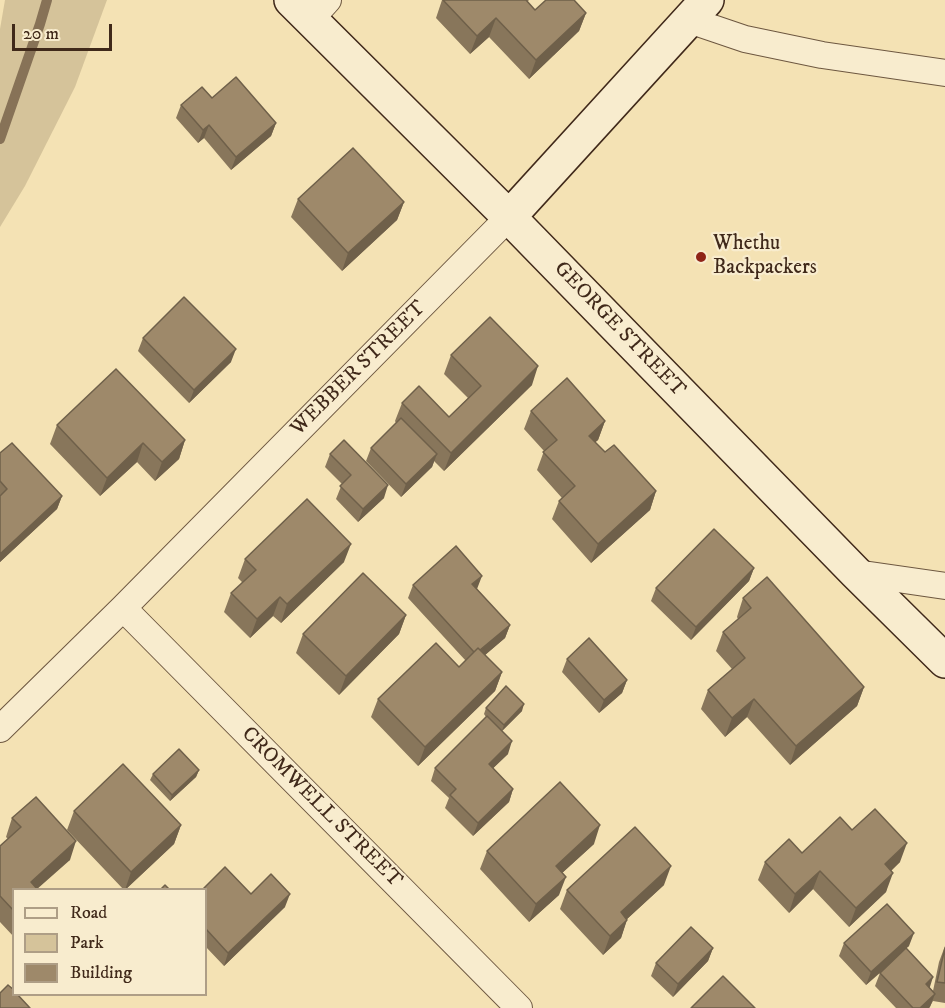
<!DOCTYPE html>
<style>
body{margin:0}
#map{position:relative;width:945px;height:1008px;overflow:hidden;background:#f4e2b4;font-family:"IM FELL DW Pica",serif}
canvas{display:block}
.legend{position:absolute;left:12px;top:888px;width:195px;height:108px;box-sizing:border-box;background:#f8ecce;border:2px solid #ae9e86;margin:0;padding:8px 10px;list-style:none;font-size:18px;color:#40291a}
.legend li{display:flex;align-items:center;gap:12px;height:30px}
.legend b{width:30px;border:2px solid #ae9e86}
.scale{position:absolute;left:12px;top:24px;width:100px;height:27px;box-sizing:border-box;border:3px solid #40291a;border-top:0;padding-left:8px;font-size:18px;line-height:21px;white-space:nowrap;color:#40291a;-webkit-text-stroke:4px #f8ecce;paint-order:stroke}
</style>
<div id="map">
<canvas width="945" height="1008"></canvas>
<ul class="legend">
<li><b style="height:8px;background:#f8ecce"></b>Road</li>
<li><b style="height:16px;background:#d5c39a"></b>Park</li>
<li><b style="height:16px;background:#9e896a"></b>Building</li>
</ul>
<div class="scale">20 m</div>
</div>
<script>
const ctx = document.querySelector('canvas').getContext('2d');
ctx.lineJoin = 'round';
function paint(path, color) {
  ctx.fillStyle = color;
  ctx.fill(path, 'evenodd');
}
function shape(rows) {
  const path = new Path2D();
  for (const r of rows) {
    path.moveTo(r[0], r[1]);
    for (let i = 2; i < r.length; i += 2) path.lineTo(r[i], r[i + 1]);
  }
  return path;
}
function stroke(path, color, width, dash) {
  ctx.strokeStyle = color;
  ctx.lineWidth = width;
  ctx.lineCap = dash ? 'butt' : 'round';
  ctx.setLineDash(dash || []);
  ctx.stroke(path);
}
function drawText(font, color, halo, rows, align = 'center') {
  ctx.font = font + ' "IM FELL DW Pica",serif';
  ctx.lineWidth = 4.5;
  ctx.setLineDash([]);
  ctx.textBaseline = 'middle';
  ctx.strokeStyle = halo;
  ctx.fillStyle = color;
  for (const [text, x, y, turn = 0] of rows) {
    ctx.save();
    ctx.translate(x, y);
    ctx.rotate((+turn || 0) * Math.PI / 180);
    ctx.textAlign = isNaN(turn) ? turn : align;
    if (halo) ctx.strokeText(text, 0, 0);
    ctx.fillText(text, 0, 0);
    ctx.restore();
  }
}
const green = shape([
 [5,0,107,0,75,87,25,186,0,227,0,29]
]);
const stream = shape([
 [0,139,40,24,47,0]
]);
const street = shape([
 [310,20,328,0],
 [689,20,745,39,822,55,945,73],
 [856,573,945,586],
 [123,608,519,1008],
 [0,729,123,608,509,217]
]);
const secondary = shape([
 [291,0,509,217,856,573,945,661],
 [509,217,707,0]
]);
const wall = shape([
 [442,0,529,0,527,2,535,10,586,13,579,31,529,79,489,37,470,54,436,18],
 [212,98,276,123,271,136,231,170,204,138,198,143,176,118,181,105],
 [298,199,404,202,397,220,342,271,291,217],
 [143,338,231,362,189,403,138,351],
 [451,355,532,385,444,471,434,461,432,467,401,497,366,461,371,448,396,423,395,421,402,403,449,417,468,398,444,374],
 [531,411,605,421,598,440,595,442,605,452,656,491,650,510,591,563,552,519,559,501,562,498,537,470,544,451,524,429],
 [57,425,185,440,179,459,155,481,137,462,100,496,50,444],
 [0,453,62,496,57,509,0,562],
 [330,454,384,498,358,522,336,499,342,484,325,467],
 [245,559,344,562,281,623,273,616,250,638,224,612,231,593,243,583,238,578],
 [754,568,749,581,691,640,651,601,656,588],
 [413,585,477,589,510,625,505,638,485,655,502,672,495,691,418,766,371,717,378,699,459,667,466,661,408,598],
 [743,598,864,687,857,706,790,765,747,717,725,737,701,709,708,690,732,669,716,651,723,632,738,619,737,617],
 [406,615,399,634,339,695,296,653,303,634],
 [567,659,627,680,622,693,599,713,562,672],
 [486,708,522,711,502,731,508,754,493,768,513,789,509,802,473,836,445,808,449,798,431,781,435,768,486,717,484,714],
 [199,770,196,777,170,801,150,780,153,774],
 [74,811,181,825,174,844,125,890,124,890,67,830],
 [12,818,70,860,14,890,14,937,0,922,0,846,8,839,6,837],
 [594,844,562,873,559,895,529,922,480,869,487,851],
 [802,853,900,862,891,871,886,892,849,927,813,889,789,913,758,880,765,862],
 [664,885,627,919,621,938,603,955,560,909,567,890],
 [206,890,251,894,285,907,224,966,206,947],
 [844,943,909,946,906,948,930,988,933,991,939,962,945,946,945,1003,933,1001,929,1008,896,1008,875,986,880,973,866,985,839,956],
 [713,948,708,961,673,997,651,976,656,963]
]);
const shadedWall = shape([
 [586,13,579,31,529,79,536,60],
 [496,18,489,37,470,54,477,36],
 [276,123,271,136,231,170,236,157],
 [209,125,204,138,198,143,203,130],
 [404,202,397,220,342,271,348,253],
 [236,349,231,362,189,403,194,390],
 [538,366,532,385,444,471,451,453],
 [605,421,598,440,582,454,589,436],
 [185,440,179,459,155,481,162,462],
 [143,443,137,462,100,496,107,478],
 [437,454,432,467,401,497,406,484],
 [388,485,384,498,358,522,363,509],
 [656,491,650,510,591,563,598,544],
 [62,496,57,509,0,562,0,554],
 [351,544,344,562,281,623,287,604],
 [754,568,749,581,691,640,696,627],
 [482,576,477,589,468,597,472,584],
 [280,597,273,616,250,638,257,619],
 [406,615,399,634,339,695,346,676],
 [510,625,505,638,471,667,476,654],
 [502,672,495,691,418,766,425,747],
 [627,680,622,693,599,713,604,700],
 [864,687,857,706,790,765,796,746],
 [754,699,747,717,725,737,732,718],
 [524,704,522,711,502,731,504,725],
 [512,741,508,754,484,777,489,764],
 [199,770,196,777,170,801,172,795],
 [513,789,509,802,473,836,478,823],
 [181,825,174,844,125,890,131,872],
 [600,825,594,844,549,885,556,866],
 [76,841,70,860,36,890,31,882],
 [907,843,900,862,878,883,885,864],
 [671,866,664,885,614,931,621,912],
 [820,871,813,889,789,913,795,894],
 [893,873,886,892,849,927,856,908],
 [566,877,559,895,529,922,536,904],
 [290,894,285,907,224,966,228,953],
 [627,920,621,938,603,955,610,936],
 [914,933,909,946,866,985,871,972],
 [713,948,708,961,673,997,678,984],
 [933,977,929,990,926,984],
 [935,994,930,1007,929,1008,920,1008]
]);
const building = shape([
 [443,0,526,0,535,10,546,0,574,0,586,13,536,60,496,18,477,36,443,0],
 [236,77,276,123,236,157,209,125,203,130,181,105,202,87,212,98,236,77],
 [353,148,404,202,348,253,298,199,353,148],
 [184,297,236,349,194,390,143,338,184,297],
 [490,317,538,366,451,453,402,403,419,386,449,417,481,386,451,355,490,317],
 [116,369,185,440,162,462,143,443,107,478,57,425,116,369],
 [567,378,605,421,589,436,605,452,614,445,656,491,598,544,559,501,575,486,543,452,557,440,531,411,567,378],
 [401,418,437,454,406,484,371,448,401,418],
 [344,440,388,485,363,509,340,486,351,475,330,454,344,440],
 [12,443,62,496,0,554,0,496,7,489,0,481,0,453,12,443],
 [307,499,351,544,287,604,280,597,257,619,231,593,256,570,245,559,307,499],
 [714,529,754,568,696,627,656,588,714,529],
 [456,546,482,576,472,584,510,625,480,650,478,648,474,652,413,585,456,546],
 [363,573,406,615,346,676,303,634,363,573],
 [767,577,864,687,796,746,754,699,732,718,708,690,745,658,723,632,751,608,743,598,767,577],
 [589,638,627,680,604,700,567,659,589,638],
 [436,643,459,667,478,648,502,672,425,747,378,699,436,643],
 [506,686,524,704,504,725,486,708,506,686],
 [487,716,512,741,489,764,513,789,478,823,450,795,456,789,435,768,487,716],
 [179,749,199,770,172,795,153,774,179,749],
 [123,764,181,825,131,872,74,811,123,764],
 [560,782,600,825,556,866,566,877,536,904,487,851,560,782],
 [36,797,76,841,31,882,38,890,14,890,14,911,0,896,0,846,21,827,12,818,36,797],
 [875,809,907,843,885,864,893,873,856,908,820,871,795,894,765,862,789,839,802,853,840,817,852,830,875,809],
 [635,827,671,866,621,912,627,920,610,936,567,890,635,827],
 [225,867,251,894,271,874,290,894,228,953,206,929,206,890,202,890,225,867],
 [165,885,170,890,160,890,165,885],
 [887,904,914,933,871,972,844,943,887,904],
 [691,927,713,948,678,984,656,963,691,927],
 [906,948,933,977,926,984,935,994,920,1008,913,1008,880,973,906,948],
 [945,948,945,983,937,982,945,948],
 [723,976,755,1008,691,1008,723,976],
 [8,985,14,990,14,994,17,994,30,1008,0,1008,0,993,8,985]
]);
const markers = [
 [701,257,6,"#8f2418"]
];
const poiNames = [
 ["Whethu",713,245],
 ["Backpackers",713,269]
];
const streetNames = [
 ["GEORGE STREET",619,330,46],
 ["WEBBER STREET",359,369,-45],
 ["CROMWELL STREET",321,808,45]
];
paint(green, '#d5c39a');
stroke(stream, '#877257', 10);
stroke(street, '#6d5740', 28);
stroke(secondary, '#40291a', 36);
stroke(street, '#f8ecce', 26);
stroke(secondary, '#f8ecce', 33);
paint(wall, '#88765b');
paint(shadedWall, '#6f604a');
paint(building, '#9e896a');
stroke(building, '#6f604a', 1.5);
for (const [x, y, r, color] of markers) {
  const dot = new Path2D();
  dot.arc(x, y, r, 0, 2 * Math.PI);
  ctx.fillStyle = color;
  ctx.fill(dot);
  stroke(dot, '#f8ecce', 2);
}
drawText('21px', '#40291a', '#f8ecce', poiNames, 'left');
drawText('21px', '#40291a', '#f8ecce', streetNames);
</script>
